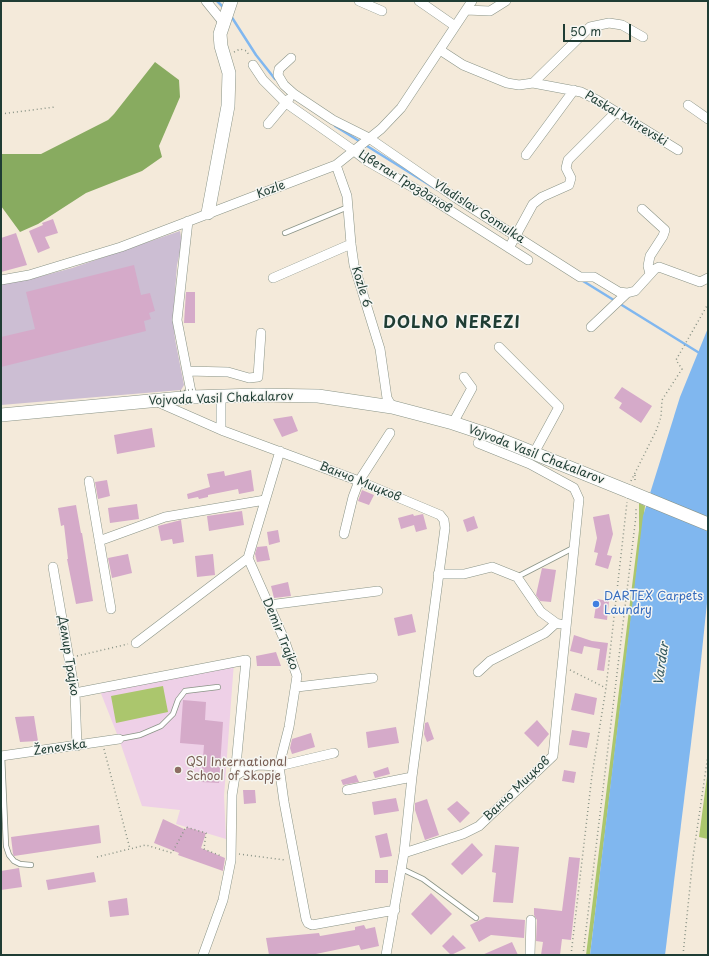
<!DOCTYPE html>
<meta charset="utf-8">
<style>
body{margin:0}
#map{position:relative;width:709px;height:956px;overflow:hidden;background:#f4eada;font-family:"Playpen Sans",sans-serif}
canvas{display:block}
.frame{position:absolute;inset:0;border:2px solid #1f3d34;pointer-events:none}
.scale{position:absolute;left:563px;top:24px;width:68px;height:18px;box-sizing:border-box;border:2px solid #1f3d34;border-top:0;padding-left:5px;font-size:12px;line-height:14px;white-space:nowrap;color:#1f3d34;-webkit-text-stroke:3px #f6f6f2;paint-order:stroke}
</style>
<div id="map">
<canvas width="709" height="956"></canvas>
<div class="frame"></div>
<div class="scale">50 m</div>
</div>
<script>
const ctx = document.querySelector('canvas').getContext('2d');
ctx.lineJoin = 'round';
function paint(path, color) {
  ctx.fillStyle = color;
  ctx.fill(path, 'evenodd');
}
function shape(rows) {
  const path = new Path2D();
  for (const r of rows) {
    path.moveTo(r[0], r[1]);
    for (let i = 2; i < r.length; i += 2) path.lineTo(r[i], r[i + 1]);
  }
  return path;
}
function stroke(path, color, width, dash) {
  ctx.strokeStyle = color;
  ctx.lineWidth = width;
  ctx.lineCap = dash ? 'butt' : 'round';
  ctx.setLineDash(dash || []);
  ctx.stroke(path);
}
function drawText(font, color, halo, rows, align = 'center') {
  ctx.font = font + ' "Playpen Sans",sans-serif';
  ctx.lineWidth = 3;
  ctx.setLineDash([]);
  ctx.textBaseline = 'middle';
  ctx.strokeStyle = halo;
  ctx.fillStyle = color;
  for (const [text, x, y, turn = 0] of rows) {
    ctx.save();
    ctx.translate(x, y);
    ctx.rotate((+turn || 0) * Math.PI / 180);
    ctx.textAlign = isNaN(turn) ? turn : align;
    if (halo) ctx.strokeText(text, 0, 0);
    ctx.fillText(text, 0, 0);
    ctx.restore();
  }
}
const built = shape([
 [234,662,224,796,226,839,176,824,180,810,142,806,119,739,100,691]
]);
const industrial = shape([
 [180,231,182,243,177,265,173,319,175,339,184,385,181,390,1,405,1,284,27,280,72,268]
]);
const green = shape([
 [639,503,645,506,590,955,586,955,639,530],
 [163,686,168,712,116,723,111,696],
 [708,769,708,839,699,837]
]);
const forest = shape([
 [155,62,179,80,180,97,159,146,162,157,142,171,86,193,38,224,20,232,1,206,1,154,41,154,108,120,114,114]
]);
const water = shape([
 [708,328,708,593,700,670,665,955,590,955,643,516,680,397]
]);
const stream = shape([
 [217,1,225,9],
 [231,16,256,55,275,79],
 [335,126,436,189],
 [583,281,701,354]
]);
const building = shape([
 [53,219,58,233,45,237,50,248,38,253,29,231,43,225,42,223],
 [16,233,27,265,1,272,1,238],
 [134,265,141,295,150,293,155,311,149,313,151,319,144,321,146,331,1,367,1,337,35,329,26,292],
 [186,292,195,292,195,323,184,323],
 [622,387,652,406,641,423,619,408,622,403,614,398],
 [292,416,298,431,282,437,273,419],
 [152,428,155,447,117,454,114,435],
 [251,470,254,491,239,494,238,489,208,495,208,497,199,499,198,497,188,499,187,494,210,487,207,474,224,471,225,476],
 [107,480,110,496,98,499,95,482],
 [362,490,374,495,369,505,358,501],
 [137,504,139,519,110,523,108,508],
 [76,505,81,533,82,533,93,601,76,604,67,559,68,559,64,525,61,526,58,508],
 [242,511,244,525,209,531,207,516],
 [413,514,414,516,423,514,427,529,416,532,414,525,401,529,398,518],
 [609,514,613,534,607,555,612,556,608,569,595,565,598,553,594,552,597,538,593,517],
 [474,516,478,528,467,532,463,520],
 [181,520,184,542,173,544,172,539,161,541,158,526],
 [278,530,280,542,269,545,267,532],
 [267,546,270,560,257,562,255,554,257,547],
 [128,554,132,573,112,578,108,558],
 [213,554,215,575,197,577,195,556],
 [542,568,556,570,551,602,540,601,536,595],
 [288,582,291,596,274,598,271,586],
 [597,599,609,601,607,620,594,618],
 [412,614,416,632,398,636,394,618],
 [574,635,592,641,608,643,604,671,597,670,600,649,584,646,582,654,570,651],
 [276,652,281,666,257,666,256,656],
 [575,693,597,698,594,715,571,710],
 [183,700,206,702,205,720,223,722,219,783,201,782,204,745,180,743],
 [34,716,38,741,20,742,15,717],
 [537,720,549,734,538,747,524,733],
 [428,722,434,739,427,742,424,734,425,723],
 [396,727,399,743,368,748,366,732],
 [572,730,590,733,587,748,569,745],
 [311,733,315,747,292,754,290,748,292,739],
 [388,767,390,774,375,778,373,772],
 [564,770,576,772,574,783,562,781],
 [356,775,359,782,343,785,341,780],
 [243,790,255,790,256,803,244,804],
 [396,798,399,811,374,815,372,802],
 [427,799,439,835,425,840,415,810,415,803],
 [457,801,470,813,460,823,447,809],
 [163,819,186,830,186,827,206,833,201,848,225,858,223,871,178,855,179,853,154,843],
 [99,825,101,843,14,856,13,854,11,837],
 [387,833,392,856,380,858,375,836],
 [472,843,483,855,462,875,451,864],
 [495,845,519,847,513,903,493,902,496,873,492,872],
 [569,857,580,858,571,940,562,939,560,955,541,955,543,942,536,941,537,920,534,915,534,908,562,911],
 [19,868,22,887,1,890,1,871],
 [375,870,388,870,388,883,375,883],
 [94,872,96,882,48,890,46,880],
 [431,893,452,914,431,935,411,914],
 [127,898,129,915,110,917,108,901],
 [486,917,525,920,524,938,491,935,479,942,470,925],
 [364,925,366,929,375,927,379,946,361,950,359,945,311,955,269,955,266,938,319,933,320,936,355,930,355,927],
 [453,935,466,948,451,955,442,946],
 [512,942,518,955,482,955]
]);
const path = shape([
 [234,52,240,49,247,51,249,56],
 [1,114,55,107],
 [635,475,635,483],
 [631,481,656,431,661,417,662,400,682,369,676,360,708,304],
 [77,656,128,644],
 [570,670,606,688],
 [104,749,130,849],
 [239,854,285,860],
 [97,857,146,845,172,853,186,827,206,833,204,849,221,856],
 [571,955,592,775,606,688,627,502],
 [583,955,636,516,636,507],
 [683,955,693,857,708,755]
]);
const lane = shape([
 [285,233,348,207],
 [517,577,575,547],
 [119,739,140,735,161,726,173,714,178,700,185,691,218,687],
 [2,755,6,846,9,855,14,861,20,864,31,865],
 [402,869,423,879,476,918]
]);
const street = shape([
 [206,1,223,22],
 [359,1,382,11],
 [419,1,455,26],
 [466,10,490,11,506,1],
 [440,50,463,65,507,83,519,85,533,83,581,92,597,100,678,150],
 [291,58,279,69,278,75,284,85,294,94,333,120,369,138,456,198,580,277,594,277,619,292,627,293,635,291,655,269,659,267,700,282,708,278],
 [253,65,263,80,286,103,353,150,367,161,421,192,528,260],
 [533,83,590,27,609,23,622,25,643,37],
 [688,105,708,119],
 [268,124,289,99],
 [526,155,574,90],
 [336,165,347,196,351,244,354,265,380,349,387,398,392,407],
 [642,209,665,230,663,236,650,256,648,266,650,274],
 [188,221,177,320,192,397],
 [509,248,533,204,542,197,569,185,571,178,566,168,568,160,616,112],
 [273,278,351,244],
 [1,280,29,275,121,247,336,165,381,129,401,108,472,1],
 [591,327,627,293],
 [499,347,559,407,534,453],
 [187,371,228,372,249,378,258,377,261,333],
 [155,401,221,430,359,481,440,515,444,520,445,528,412,777,404,853,386,955],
 [453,423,472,388,464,377],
 [221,430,221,397],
 [280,451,248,558,284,639,297,676,289,727,279,766,284,802,306,919,308,923,312,925,395,910],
 [89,481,111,609],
 [344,534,353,497,359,481,390,433],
 [99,541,165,517,265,500],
 [53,567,75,693,77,746],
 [438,574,464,574,492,567,517,577,541,612,556,623],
 [269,605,378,591],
 [136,643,248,558],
 [478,672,490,661,545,633,556,623,560,624],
 [297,687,373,678],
 [75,693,246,660,235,776],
 [1,756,119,739],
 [347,790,412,777],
 [404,853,463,834,479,826,553,756,579,499,574,488,530,464,478,443],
 [203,955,223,900,231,860,232,795,235,776,246,769,258,765,279,766,334,753],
 [530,955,531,920]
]);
const secondary = shape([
 [208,213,228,106,229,73,221,46,220,34,231,1],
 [1,415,192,397,257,395,318,396,392,407,453,423,489,435,630,492],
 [647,499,708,524]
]);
const pathBridge = shape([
 [180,391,196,389]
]);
const secondaryBridge = shape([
 [630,492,647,499]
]);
const markers = [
 [596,604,4,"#3f7fe0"],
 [178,770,4,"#8d6e63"]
];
const streetNames = [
 ["Paskal Mitrevski",626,119,31],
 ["Цветан Грозданов",405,182,32],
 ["Kozle",271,190,-20],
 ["Vladislav Gomulka",479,212,33],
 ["Kozle 6",361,287,73],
 ["Vojvoda Vasil Chakalarov",221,399,-2],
 ["Vojvoda Vasil Chakalarov",536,455,21],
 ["Ванчо Мицков",360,482,22],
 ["Demir Trajko",280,634,68],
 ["Демир Трајко",68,656,81],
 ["Ženevska",60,748,-8],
 ["Ванчо Мицков",517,789,-44]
];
const shopNames = [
 ["DARTEX Carpets",604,597],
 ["Laundry",604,611]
];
const educationNames = [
 ["QSI International",186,763],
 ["School of Skopje",186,777]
];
const waterNames = [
 ["Vardar",662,664,-82]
];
const districtNames = [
 ["DOLNO NEREZI",452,324]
];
paint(built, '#eed0e7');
paint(industrial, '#ccbed3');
paint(green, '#abc66d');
paint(forest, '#88ab60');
paint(water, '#80b7ef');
stroke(stream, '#80b7ef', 2.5);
paint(building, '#d5aac9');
stroke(lane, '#8a9487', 6);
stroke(street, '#8a9487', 10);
stroke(secondary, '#8a9487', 14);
stroke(path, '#8a9487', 1.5, [1, 3]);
stroke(lane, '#fff', 4.5);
stroke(street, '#fff', 9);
stroke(secondary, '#fff', 13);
stroke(secondaryBridge, '#8a9487', 14, []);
stroke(pathBridge, '#8a9487', 1.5, [1, 3]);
stroke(secondaryBridge, '#fff', 13);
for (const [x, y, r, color] of markers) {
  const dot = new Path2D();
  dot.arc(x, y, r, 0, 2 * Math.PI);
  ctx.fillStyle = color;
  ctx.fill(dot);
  stroke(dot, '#f6f6f2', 1.5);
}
drawText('12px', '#1f3d34', '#f6f6f2', streetNames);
drawText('12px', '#366cbe', '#f6f6f2', shopNames, 'left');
drawText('12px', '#785e54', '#f6f6f2', educationNames, 'left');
drawText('italic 13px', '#375c63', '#f6f6f2', waterNames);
ctx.letterSpacing = '1px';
drawText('bold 16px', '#1f3d34', '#f6f6f2', districtNames);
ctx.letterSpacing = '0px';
</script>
